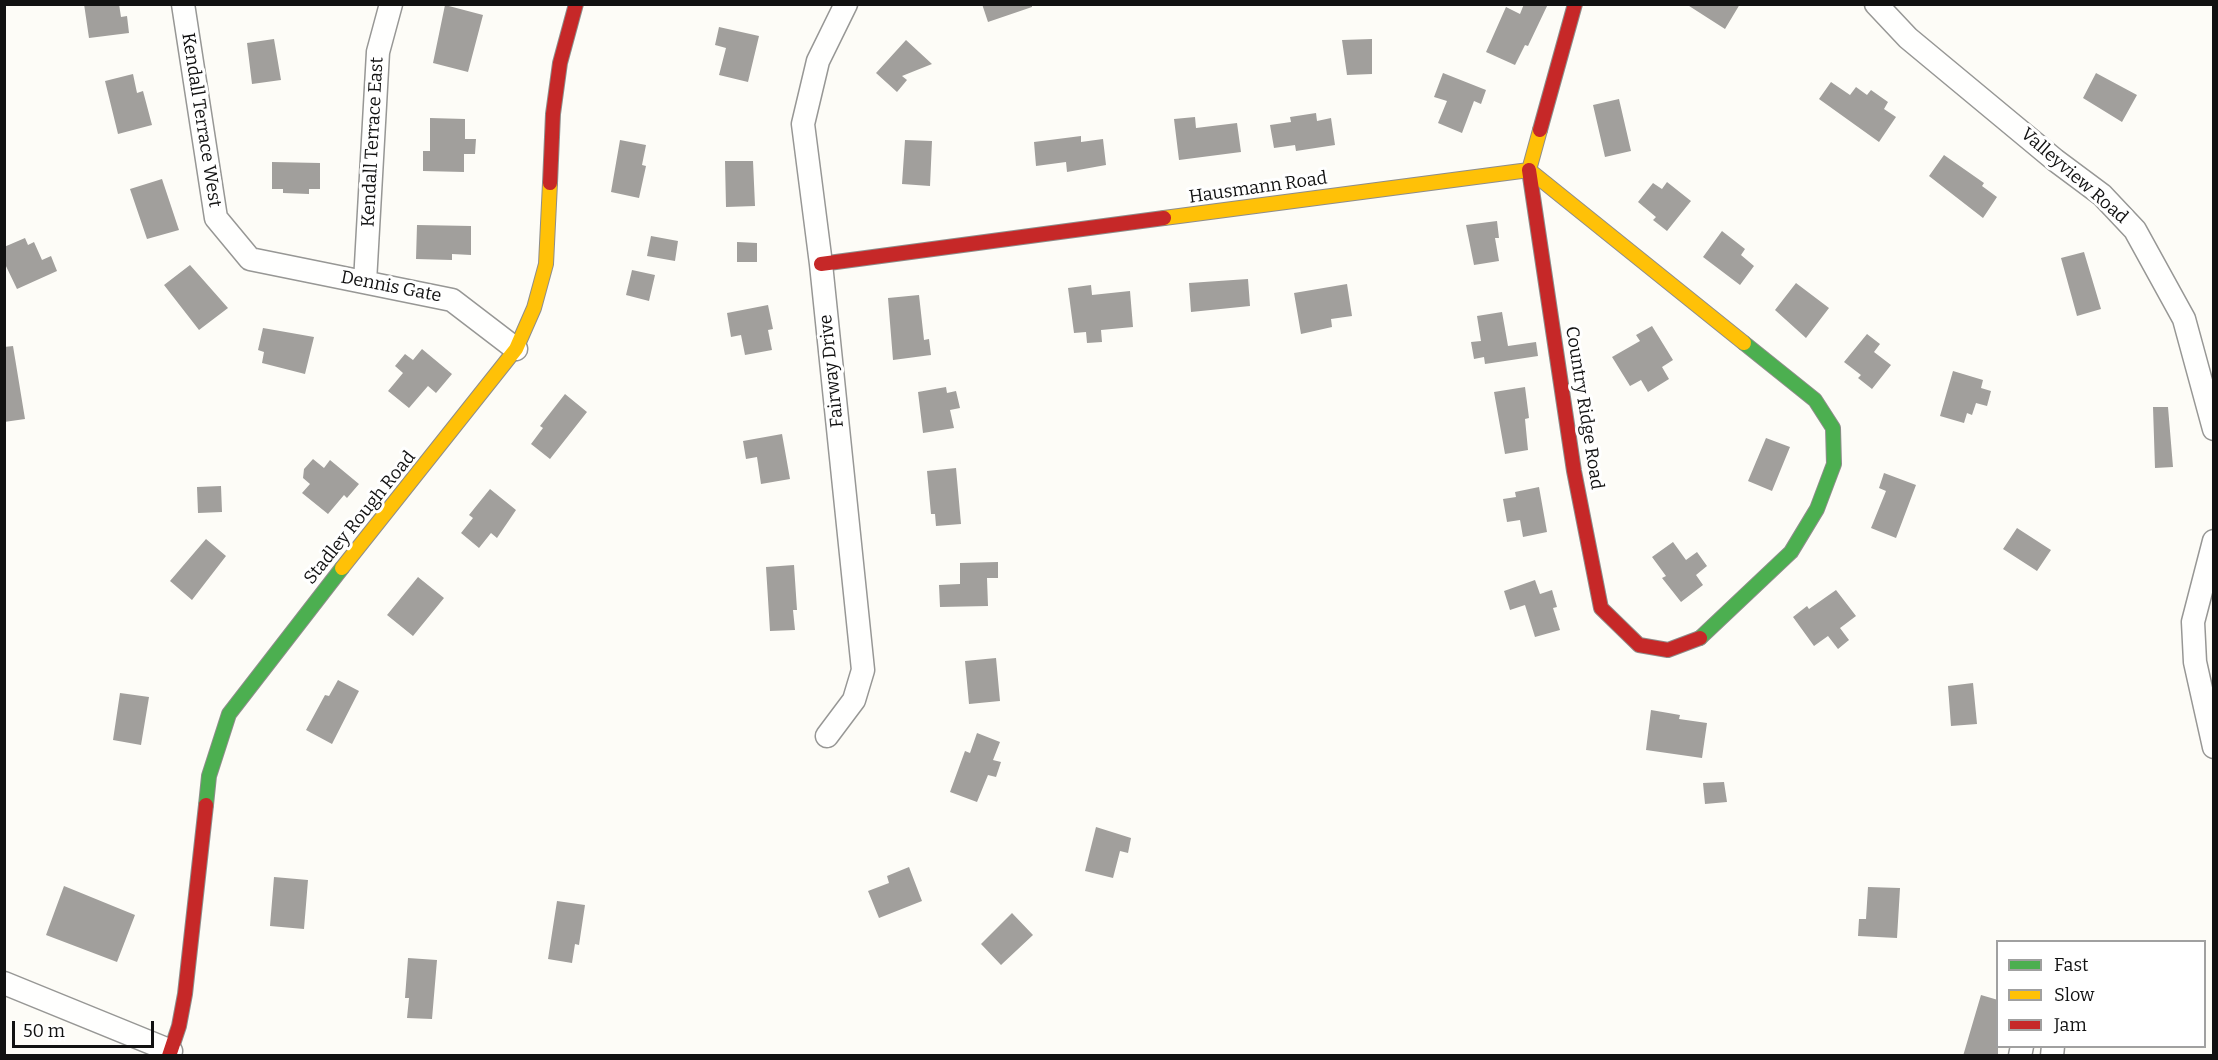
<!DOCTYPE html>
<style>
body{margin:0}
#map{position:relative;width:2218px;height:1060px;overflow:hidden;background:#fdfcf7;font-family:Bitter,serif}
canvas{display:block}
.frame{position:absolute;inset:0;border:6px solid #111;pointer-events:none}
.legend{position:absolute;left:1996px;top:940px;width:210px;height:108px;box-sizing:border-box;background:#fff;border:2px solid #a0a0a0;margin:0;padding:8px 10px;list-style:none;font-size:18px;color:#111}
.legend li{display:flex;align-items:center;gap:12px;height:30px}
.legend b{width:30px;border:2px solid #a0a0a0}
.scale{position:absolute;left:12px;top:1021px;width:142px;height:27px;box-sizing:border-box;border:3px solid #111;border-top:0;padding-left:8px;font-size:18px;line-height:21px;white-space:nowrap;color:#111;-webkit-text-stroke:4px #fff;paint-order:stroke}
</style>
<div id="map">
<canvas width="2218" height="1060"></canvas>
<div class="frame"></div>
<ul class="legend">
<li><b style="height:8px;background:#4caf50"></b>Fast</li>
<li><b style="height:8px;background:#ffc107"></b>Slow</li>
<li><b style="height:8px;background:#c62828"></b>Jam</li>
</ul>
<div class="scale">50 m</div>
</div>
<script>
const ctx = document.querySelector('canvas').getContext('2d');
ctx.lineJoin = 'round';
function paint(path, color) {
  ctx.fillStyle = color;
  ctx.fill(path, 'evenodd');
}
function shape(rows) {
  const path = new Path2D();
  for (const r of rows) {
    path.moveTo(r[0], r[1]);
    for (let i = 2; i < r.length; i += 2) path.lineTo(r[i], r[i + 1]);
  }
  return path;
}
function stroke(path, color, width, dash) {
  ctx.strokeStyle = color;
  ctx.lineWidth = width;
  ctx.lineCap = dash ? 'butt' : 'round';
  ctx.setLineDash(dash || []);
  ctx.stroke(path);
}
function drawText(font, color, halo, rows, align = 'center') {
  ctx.font = font + ' Bitter,serif';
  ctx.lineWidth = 6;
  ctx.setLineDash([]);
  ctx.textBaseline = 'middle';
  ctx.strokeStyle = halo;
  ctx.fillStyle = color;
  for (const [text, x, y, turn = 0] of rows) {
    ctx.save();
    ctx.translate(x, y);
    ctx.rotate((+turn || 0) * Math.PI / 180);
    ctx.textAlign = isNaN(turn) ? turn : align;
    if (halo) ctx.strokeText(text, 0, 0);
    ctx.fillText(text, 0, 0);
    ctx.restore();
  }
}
const building = shape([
 [84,4,119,4,121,17,127,16,129,33,89,38],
 [982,4,1032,4,1032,7,988,22],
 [1524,4,1548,4,1528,46,1525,45,1515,65,1486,52,1506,7,1520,14],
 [1686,4,1740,4,1725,29],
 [445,5,483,15,468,72,433,63],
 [719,27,759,36,748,82,719,75,726,48,715,45],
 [274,39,281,80,252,84,247,43],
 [1372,39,1372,74,1347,75,1342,40],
 [906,40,932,64,902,76,907,80,897,92,876,73],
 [1443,73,1486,90,1481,104,1474,101,1462,133,1438,123,1447,101,1434,97],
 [2096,73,2137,95,2122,122,2083,98],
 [133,74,137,93,143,91,152,125,118,134,105,81],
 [1831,82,1850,95,1856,87,1867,95,1871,90,1888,102,1884,109,1896,117,1879,142,1819,99],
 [1619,99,1631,151,1605,157,1593,105],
 [1316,113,1317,121,1331,118,1335,145,1296,151,1295,145,1274,148,1270,125,1291,122,1290,117],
 [1195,117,1196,128,1237,123,1241,152,1179,160,1174,119],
 [430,118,465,119,465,139,476,139,475,154,464,154,464,172,423,171,423,151,430,151],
 [1081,136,1081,142,1103,139,1106,165,1067,172,1066,162,1036,166,1034,142],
 [620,140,646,145,642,165,646,166,639,198,611,192],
 [905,140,932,141,930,186,902,184],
 [1944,155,1984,183,1982,186,1997,197,1983,218,1929,176],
 [725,161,753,161,755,206,726,207],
 [272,162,320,163,320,189,309,189,309,194,283,193,283,189,272,189],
 [162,179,179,230,147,239,130,189],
 [1667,182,1691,201,1667,231,1653,220,1656,217,1638,202,1653,183,1662,189],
 [1497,221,1499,238,1495,238,1499,261,1474,265,1466,225],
 [417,225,471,226,471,255,452,254,452,260,416,259],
 [1722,231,1745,249,1741,255,1754,266,1740,285,1703,257],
 [651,236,678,241,675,261,647,256],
 [25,238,28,245,34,242,42,260,51,256,57,271,17,289,4,262,4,247],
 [737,242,757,243,757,262,737,262],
 [2084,252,2101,309,2077,316,2061,258],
 [190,265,228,308,199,330,164,285],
 [632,270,655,275,649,301,626,295],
 [1248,279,1250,306,1191,312,1189,283],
 [1796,283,1829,308,1806,338,1775,310],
 [1347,284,1352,316,1331,319,1332,327,1301,334,1294,293],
 [1091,285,1092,295,1130,291,1133,327,1101,330,1102,342,1087,343,1086,332,1074,333,1068,288],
 [919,295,924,340,929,339,931,355,893,360,888,298],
 [768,305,773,329,768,330,772,350,745,355,741,335,731,337,727,313],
 [1502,312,1508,346,1536,342,1538,356,1485,364,1484,357,1474,359,1471,342,1481,341,1477,316],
 [1652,326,1673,360,1662,367,1669,379,1648,392,1641,380,1630,386,1612,357,1640,341,1636,335],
 [263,328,314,337,305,374,262,363,264,352,258,350],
 [1867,334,1880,344,1874,352,1891,365,1872,389,1858,378,1861,375,1844,362],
 [13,346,25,419,4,422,4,347],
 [422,349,452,374,436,393,428,386,409,408,388,391,403,373,395,366,405,354,413,360],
 [1953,371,1983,380,1981,388,1991,391,1987,406,1976,403,1972,415,1967,413,1964,423,1940,416],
 [946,387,947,393,956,391,960,408,950,410,954,428,923,433,918,392],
 [1525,387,1529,418,1525,419,1528,450,1505,454,1494,392],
 [565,394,587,412,550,459,531,444,543,428,540,426],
 [2153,407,2168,407,2173,467,2155,468],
 [782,434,790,479,761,484,757,457,746,459,743,441],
 [1766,438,1790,447,1772,491,1748,481],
 [313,459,324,468,330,460,359,484,347,498,344,495,328,514,302,493,310,484,303,478,304,469],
 [956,468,961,524,936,526,935,514,931,514,927,471],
 [1884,473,1916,485,1896,538,1871,528,1886,491,1879,488],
 [221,486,222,512,198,513,197,487],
 [1539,487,1547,532,1523,537,1520,520,1507,522,1503,499,1516,497,1515,492],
 [490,489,516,510,497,538,491,533,479,548,461,533,473,518,469,515],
 [2017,528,2051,550,2037,571,2003,549],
 [206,539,226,556,192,600,170,581],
 [1673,542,1686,560,1697,552,1707,566,1696,575,1703,585,1681,602,1662,578,1666,576,1652,557],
 [998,562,998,578,987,578,988,606,940,607,939,585,960,584,960,563],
 [794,565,797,610,793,610,795,630,770,631,766,567],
 [418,577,444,598,413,636,387,615],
 [1535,580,1540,594,1552,590,1557,607,1553,608,1560,630,1535,637,1525,605,1510,610,1504,591],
 [1836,590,1856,616,1840,628,1849,640,1838,649,1828,636,1814,646,1793,617,1807,606,1809,609],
 [996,658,1000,701,969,704,965,661],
 [338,680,359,691,332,744,306,730,325,695,329,696],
 [1973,683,1977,724,1951,726,1948,686],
 [120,693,149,697,141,745,113,740],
 [1651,710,1680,715,1679,719,1707,723,1702,758,1646,750],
 [977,733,1000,742,993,760,1001,762,996,777,988,775,977,802,950,792,965,751,970,753],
 [1724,782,1727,802,1705,804,1703,783],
 [1096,827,1131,838,1128,853,1120,851,1113,878,1085,871],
 [909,867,922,901,879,918,868,891,889,883,887,876],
 [274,877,308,880,304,929,270,926],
 [64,886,135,915,117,962,46,935],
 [1868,887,1900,888,1897,938,1858,936,1859,919,1866,919],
 [557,901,585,905,579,945,575,944,572,963,548,959],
 [1012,913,1033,935,1001,965,981,944],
 [408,958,437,960,432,1019,407,1018,409,998,405,998],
 [1981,995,1998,1000,1998,1056,1963,1056]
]);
const street = shape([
 [183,4,216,218,250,259,452,300,516,349],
 [1876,4,1908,38,2055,160,2102,195,2135,230,2184,319,2214,429],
 [365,282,378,52,391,4],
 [2214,541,2193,622,2195,662,2214,747],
 [827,736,854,700,863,670,821,264,803,124,818,61,846,4],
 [4,983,171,1051],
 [2020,1056,2022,1046],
 [2052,1056,2053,1046]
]);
const fast = shape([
 [1700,638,1791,552,1817,509,1834,464,1833,428,1815,400,1744,343],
 [206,805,209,776,229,714,342,568]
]);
const slow = shape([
 [1529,170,1744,343],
 [1164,218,1529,170,1540,130],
 [342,568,516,349,534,308,546,264,550,183]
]);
const jam = shape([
 [1540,130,1575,4],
 [1529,170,1574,471,1601,608,1639,645,1668,650,1700,638],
 [550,183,553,114,560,63,576,4],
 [821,264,1164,218],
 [169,1056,179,1026,185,994,206,805]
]);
const streetNames = [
 ["Kendall Terrace West",201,120,81],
 ["Kendall Terrace East",373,142,-87],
 ["Valleyview Road",2074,176,41],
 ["Hausmann Road",1258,188,-8],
 ["Dennis Gate",391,287,11],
 ["Fairway Drive",832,371,-96],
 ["Country Ridge Road",1584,408,81],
 ["Stadley Rough Road",360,518,-51]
];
paint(building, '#a19f9c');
stroke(street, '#979795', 25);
stroke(fast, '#8e8d8b', 16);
stroke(slow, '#8e8d8b', 16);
stroke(jam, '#8e8d8b', 16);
stroke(street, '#fffffe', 22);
stroke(fast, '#4caf50', 14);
stroke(slow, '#ffc107', 14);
stroke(jam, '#c62828', 14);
drawText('18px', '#111', '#fff', streetNames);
</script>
